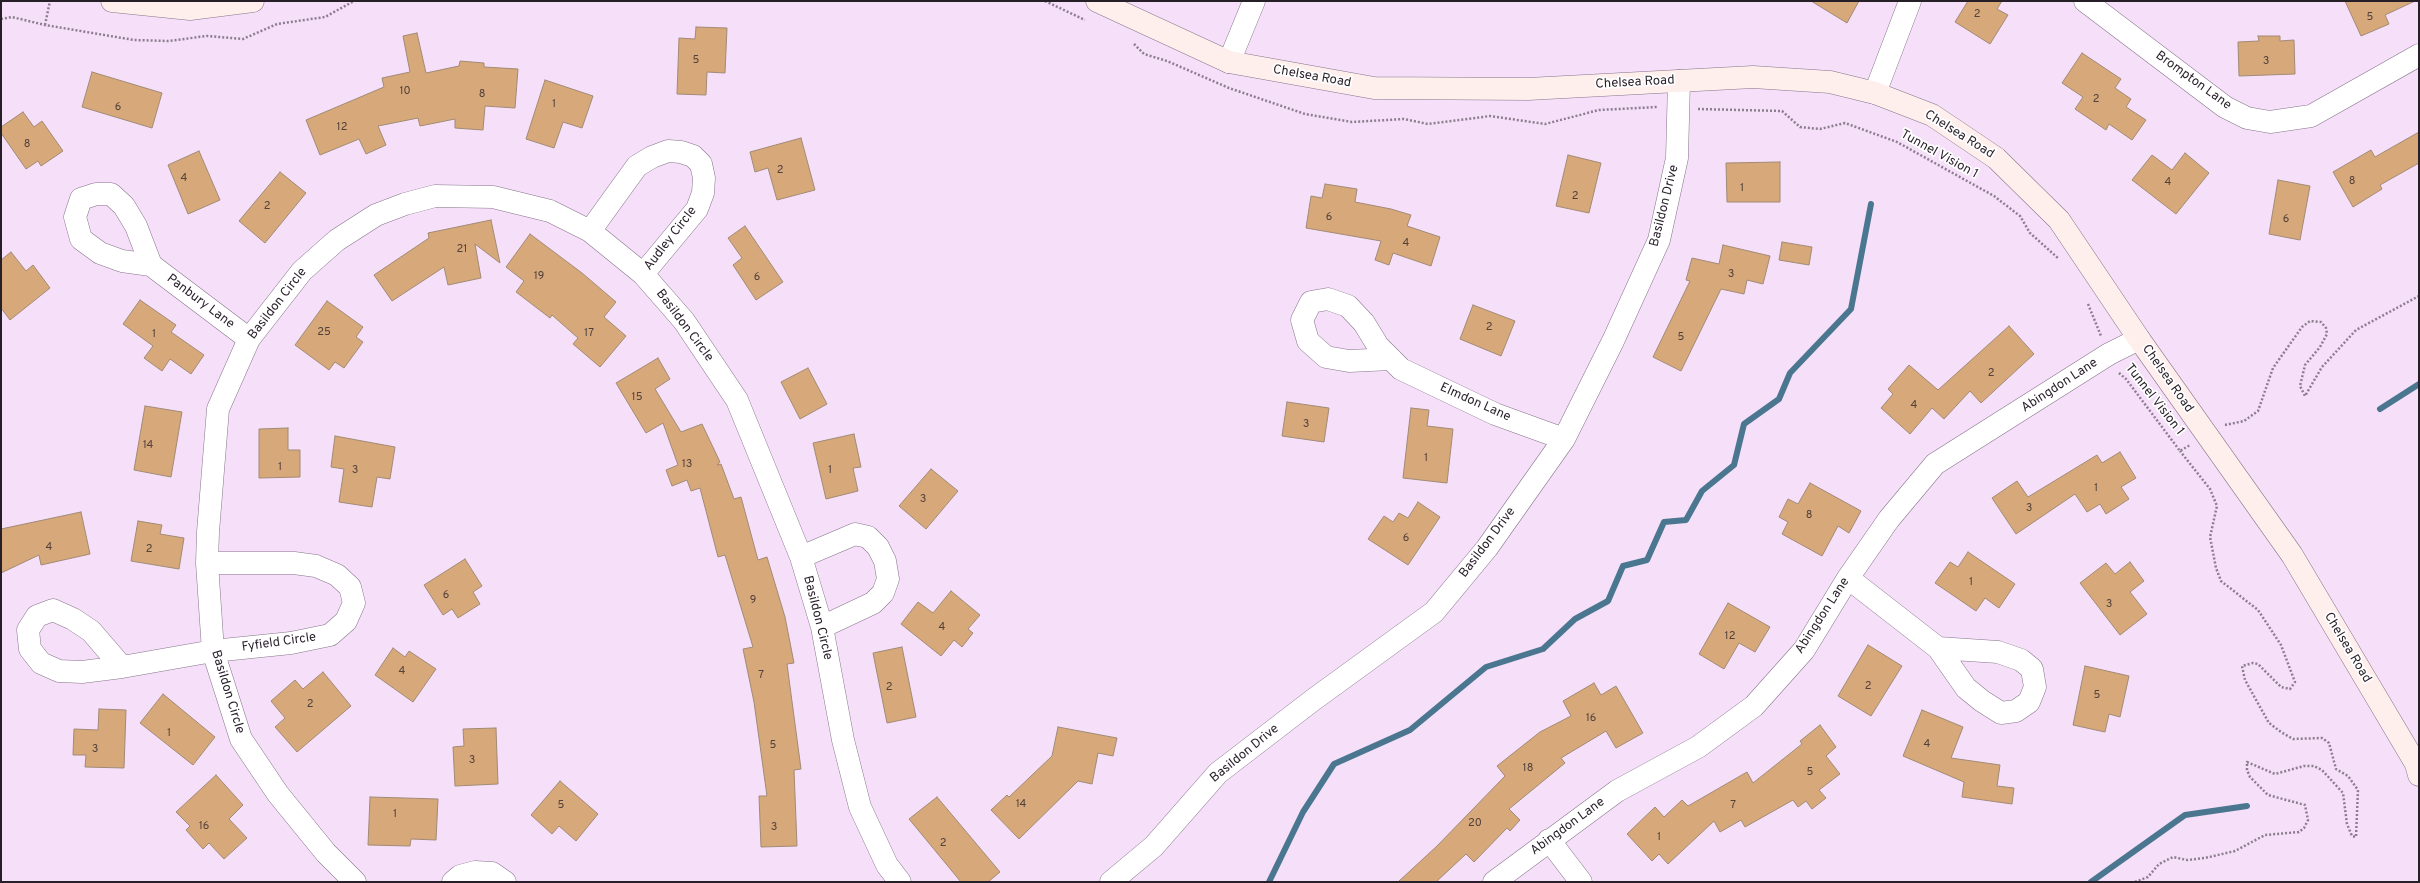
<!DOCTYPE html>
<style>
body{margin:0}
#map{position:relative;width:2420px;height:883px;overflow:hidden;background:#f5dff9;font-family:Overpass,sans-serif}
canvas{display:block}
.frame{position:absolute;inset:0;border:2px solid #271f28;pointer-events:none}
</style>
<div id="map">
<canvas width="2420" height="883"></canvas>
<div class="frame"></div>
</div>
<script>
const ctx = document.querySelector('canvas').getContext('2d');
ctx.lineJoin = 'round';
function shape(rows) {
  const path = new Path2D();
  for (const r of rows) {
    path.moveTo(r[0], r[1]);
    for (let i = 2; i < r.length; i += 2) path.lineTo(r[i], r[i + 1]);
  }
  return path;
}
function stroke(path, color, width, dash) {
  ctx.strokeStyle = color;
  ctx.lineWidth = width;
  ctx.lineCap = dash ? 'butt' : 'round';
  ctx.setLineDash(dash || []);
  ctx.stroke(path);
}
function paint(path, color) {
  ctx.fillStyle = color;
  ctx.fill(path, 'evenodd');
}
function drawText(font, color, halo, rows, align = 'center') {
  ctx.font = font + ' Overpass,sans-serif';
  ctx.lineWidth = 3.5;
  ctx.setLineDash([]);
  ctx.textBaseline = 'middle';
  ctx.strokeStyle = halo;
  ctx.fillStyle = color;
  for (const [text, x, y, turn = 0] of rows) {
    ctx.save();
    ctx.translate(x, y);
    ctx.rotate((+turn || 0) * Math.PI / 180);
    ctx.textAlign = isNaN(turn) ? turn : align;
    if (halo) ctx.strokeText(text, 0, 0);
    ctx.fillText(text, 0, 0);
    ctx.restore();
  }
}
const stream = shape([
 [2380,409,2419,384],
 [1269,882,1303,812,1334,764,1410,730,1486,667,1543,649,1575,619,1608,601,1623,566,1647,560,1664,522,1686,520,1702,491,1734,465,1744,424,1779,399,1790,373,1851,309,1871,204],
 [2091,882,2185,815,2247,806]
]);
const building = shape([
 [1811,1,1859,1,1847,23,1811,1],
 [1968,1,2002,1,1997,9,2008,15,1990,44,1955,22,1968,1],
 [2345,1,2415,1,2385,15,2389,24,2361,36,2345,1],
 [696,27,727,28,725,73,707,72,706,95,677,94,679,38,695,39,696,27],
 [417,33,426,73,459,66,460,61,484,63,484,67,518,69,515,108,485,106,483,130,455,128,455,119,420,126,418,118,378,126,386,145,366,154,359,139,320,155,306,120,384,87,382,78,410,72,403,36,417,33],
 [2258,36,2280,36,2280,41,2294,40,2295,74,2239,76,2238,42,2259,41,2258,36],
 [2082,53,2121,79,2115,88,2131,99,2126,107,2146,120,2132,140,2109,124,2106,130,2075,109,2083,97,2062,83,2082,53],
 [92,72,162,93,152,128,82,107,92,72],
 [545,80,593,96,582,128,563,122,554,148,526,139,545,80],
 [23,112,34,127,42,121,63,151,41,166,38,161,26,169,1,133,1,127,23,112],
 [2419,132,2419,163,2380,185,2382,189,2353,207,2333,172,2371,150,2375,157,2419,132],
 [801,138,815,190,777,200,768,168,755,172,750,152,801,138],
 [199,151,220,200,188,214,168,165,199,151],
 [2185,153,2209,173,2176,214,2132,180,2152,155,2172,170,2185,153],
 [1568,155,1601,163,1589,213,1556,206,1568,155],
 [1780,162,1780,202,1727,202,1726,163,1780,162],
 [280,172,306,193,265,243,239,221,280,172],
 [2278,180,2310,186,2300,240,2269,234,2278,180],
 [1325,184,1357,189,1355,202,1391,209,1411,215,1407,226,1440,237,1431,266,1393,253,1389,265,1375,260,1381,241,1306,228,1311,196,1322,198,1325,184],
 [491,220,500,263,475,244,481,278,448,285,444,267,392,301,374,275,429,238,428,233,491,220],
 [745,226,783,282,756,300,733,265,742,258,728,238,745,226],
 [530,234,582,273,616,302,604,317,626,336,600,367,573,344,578,338,552,315,550,318,516,292,524,281,506,267,530,234],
 [1782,242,1812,247,1809,265,1779,260,1782,242],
 [1723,245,1770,256,1763,284,1747,280,1744,294,1721,289,1681,371,1653,357,1690,281,1686,280,1692,258,1719,264,1723,245],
 [11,252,26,271,33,265,50,288,10,320,1,308,1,260,11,252],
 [140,300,176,325,171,332,204,355,191,374,170,359,162,371,144,358,153,346,123,324,140,300],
 [327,301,363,327,356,337,363,342,344,368,335,362,329,370,295,345,327,301],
 [1473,305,1515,321,1501,356,1460,339,1473,305],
 [2009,326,2034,354,1981,403,1970,391,1944,419,1932,408,1910,434,1881,408,1893,394,1888,389,1909,365,1938,390,2009,326],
 [658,358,670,379,655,389,681,432,702,424,720,462,717,465,721,464,734,499,741,497,758,560,767,557,785,617,794,663,787,664,801,769,794,770,797,846,761,847,759,796,767,796,754,702,743,649,753,647,725,555,718,557,700,488,691,491,687,480,672,486,666,470,678,465,663,423,646,433,616,383,658,358],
 [808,368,827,404,800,419,781,382,808,368],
 [1287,402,1329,408,1324,442,1282,436,1287,402],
 [145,406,182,412,171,477,134,470,145,406],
 [1411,408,1429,410,1427,426,1453,429,1447,483,1403,478,1411,408],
 [288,428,288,450,300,450,300,477,259,478,259,429,288,428],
 [854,434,861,467,853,468,858,491,826,499,813,443,854,434],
 [335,436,395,447,390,479,377,477,372,507,339,502,344,469,331,467,335,436],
 [2120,452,2136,478,2121,487,2129,499,2106,514,2100,504,2087,512,2075,494,2016,534,1992,498,2017,481,2028,497,2097,455,2102,463,2120,452],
 [931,469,958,491,926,529,899,506,931,469],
 [1810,483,1861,511,1849,533,1838,526,1822,556,1782,534,1788,522,1779,517,1788,499,1798,504,1810,483],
 [1418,502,1440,517,1408,565,1368,539,1384,516,1393,522,1399,513,1408,518,1418,502],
 [81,512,90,554,41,565,39,555,1,573,1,529,81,512],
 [138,521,162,525,160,534,184,538,179,569,131,561,138,521],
 [1968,552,2015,584,1999,608,1985,598,1976,611,1935,583,1950,562,1958,567,1968,552],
 [465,559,482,586,473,592,480,604,458,618,452,609,443,615,424,585,465,559],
 [2130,562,2144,581,2130,592,2147,614,2120,635,2080,583,2106,563,2115,574,2130,562],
 [951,591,980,615,968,629,973,633,962,647,954,640,941,656,901,624,918,602,933,613,951,591],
 [1728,603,1770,627,1755,652,1739,643,1724,669,1699,654,1728,603],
 [1868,645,1902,666,1871,716,1838,696,1868,645],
 [902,647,916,717,887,723,873,653,902,647],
 [393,648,405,657,409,651,436,669,413,702,375,675,393,648],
 [2085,666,2129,676,2120,717,2109,714,2105,732,2073,725,2085,666],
 [323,672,351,706,297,752,275,727,285,718,271,701,295,680,303,689,323,672],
 [1594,683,1601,695,1616,686,1643,733,1616,748,1606,731,1561,758,1565,763,1509,809,1520,820,1510,831,1507,828,1474,862,1466,854,1436,882,1398,882,1437,846,1505,776,1497,766,1540,732,1571,716,1563,701,1594,683],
 [163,694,215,737,193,765,140,723,163,694],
 [99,709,126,710,124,768,85,767,86,755,73,755,74,729,98,730,99,709],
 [1922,710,1963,727,1951,758,2000,765,1997,786,2014,788,2012,804,1962,797,1964,782,1903,756,1922,710],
 [1820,725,1836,747,1826,756,1840,774,1819,790,1826,798,1812,809,1806,801,1798,807,1793,800,1745,827,1741,820,1720,832,1714,821,1668,864,1659,854,1652,861,1627,834,1655,807,1664,817,1682,800,1688,806,1747,772,1753,783,1802,744,1800,741,1820,725],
 [1058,727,1117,738,1113,756,1098,753,1092,784,1078,781,1019,839,991,810,1007,795,1009,797,1052,756,1058,727],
 [496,728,498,784,455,786,453,747,464,746,463,729,496,728],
 [216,775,243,805,229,819,247,838,224,859,209,843,203,849,186,830,190,826,176,812,216,775],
 [560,781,598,814,576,841,559,826,552,834,531,815,560,781],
 [370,797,438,799,436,840,411,839,410,846,368,845,370,797],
 [937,797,1000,872,988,882,961,882,909,819,937,797]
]);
const path = shape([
 [1045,1,1085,20],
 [1,19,12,17,45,25,134,40,168,41,207,36,243,39,277,24,325,17,354,1],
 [45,25,50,1],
 [1134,44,1144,54,1167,61,1229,88,1305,114,1352,122,1404,119,1428,124,1490,116,1545,124,1599,110,1657,107],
 [1698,109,1782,111,1800,127,1820,129,1845,123,1897,142,1994,196,2020,216,2030,233,2059,259],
 [2088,304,2101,336],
 [2119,373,2126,379,2180,451,2190,445],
 [2225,425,2244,421,2258,411,2273,368,2302,327,2310,321,2321,322,2326,328,2327,334,2320,347,2305,365,2300,386,2305,396,2322,367,2356,330,2419,296],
 [2135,882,2148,877,2159,864,2173,857,2187,860,2205,858,2235,851,2265,835,2299,832,2304,828,2308,820,2305,805,2268,795,2250,777,2247,770,2247,762,2275,774,2304,766,2314,766,2322,770,2343,793,2347,824,2352,836,2356,837,2358,790,2348,776,2336,769,2329,743,2322,738,2293,739,2281,732,2269,723,2245,680,2242,666,2253,663,2258,664,2281,687,2290,689,2295,682,2281,645,2258,610,2221,581,2216,568,2210,537,2217,506,2210,489,2180,451]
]);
const street = shape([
 [2085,1,2225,107,2247,118,2270,122,2311,116,2419,55],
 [1229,62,1254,1],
 [1875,93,1910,1],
 [590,231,637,166,652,157,668,151,681,152,693,156,701,164,704,178,703,193,697,209,643,274],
 [151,265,122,261,100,253,81,239,75,217,81,199,96,194,111,194,124,206,136,226,151,265,249,339],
 [1391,359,1349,361,1326,357,1308,341,1302,320,1311,302,1328,299,1348,306,1364,323,1378,346,1401,369,1495,414,1564,439],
 [801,557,855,534,868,537,878,547,885,561,888,579,883,593,873,603,822,627],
 [1848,578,1938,648,1966,688,1982,701,2001,713,2016,711,2029,702,2035,687,2032,669,2021,660,1998,652,1938,648],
 [122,667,91,631,73,619,53,610,37,616,28,630,30,649,41,663,59,671,82,672,122,667,213,651,291,643,330,635,346,621,354,603,350,587,337,575,316,566,294,563,207,563],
 [1549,840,1581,882],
 [355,882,326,853,278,794,241,739,213,651,207,563,208,532,218,409,249,339,302,271,337,240,376,215,405,204,435,196,493,197,550,211,590,231,643,274,684,321,737,400,801,557,822,627,843,740,860,807,887,865,900,882],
 [453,882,460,876,475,872,492,873,505,882],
 [1111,882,1154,846,1218,773,1313,700,1434,612,1487,548,1564,439,1613,341,1659,240,1677,158,1679,81],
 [1494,882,1617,791,1698,747,1754,706,1804,650,1848,578,1889,519,1935,464,2109,354,2139,339]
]);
const secondary = shape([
 [112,1,190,9,253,1],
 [1097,1,1229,62,1374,88,1528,89,1753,77,1830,82,1875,93,1932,115,1996,158,2059,220,2139,339,2292,555,2416,764,2419,775]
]);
const numberNames = [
 ["2",1977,15],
 ["5",2370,18],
 ["5",696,61],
 ["3",2266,62],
 ["10",405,92],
 ["8",482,95],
 ["2",2096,100],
 ["1",554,105],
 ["6",118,108],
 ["12",342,128],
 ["8",27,145],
 ["2",780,171],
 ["4",184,179],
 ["8",2352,182],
 ["4",2168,183],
 ["1",1742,189],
 ["2",1575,197],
 ["2",267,207],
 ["6",1329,218],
 ["6",2286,220],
 ["4",1406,244],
 ["21",462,250],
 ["3",1731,275],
 ["19",539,277],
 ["6",757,278],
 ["2",1489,328],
 ["25",324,333],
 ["17",589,334],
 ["1",154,335],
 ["5",1681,338],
 ["2",1991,374],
 ["15",637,398],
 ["4",1914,406],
 ["3",1306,425],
 ["14",148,446],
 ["1",1426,459],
 ["13",687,465],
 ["1",280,468],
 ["3",355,471],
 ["1",830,471],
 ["1",2096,489],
 ["3",923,500],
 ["3",2029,509],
 ["8",1809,516],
 ["6",1406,539],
 ["4",49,548],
 ["2",149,550],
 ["1",1971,583],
 ["6",446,596],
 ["9",753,601],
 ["3",2109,605],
 ["4",942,628],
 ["12",1730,637],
 ["4",402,672],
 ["7",761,676],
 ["2",1868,687],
 ["2",889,688],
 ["5",2097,696],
 ["2",310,705],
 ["16",1591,719],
 ["1",169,734],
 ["4",1927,745],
 ["5",773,746],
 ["3",95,750],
 ["3",472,761],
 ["18",1528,769],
 ["5",1810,773],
 ["14",1021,805],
 ["5",561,806],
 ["7",1733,806],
 ["1",395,815],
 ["20",1475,824],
 ["16",204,827],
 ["3",774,828],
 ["1",1659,838],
 ["2",943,844]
];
const streetNames = [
 ["Chelsea Road",1312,77,10],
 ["Brompton Lane",2193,81,36],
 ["Chelsea Road",1635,83,-3],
 ["Chelsea Road",1959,135,32],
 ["Tunnel Vision 1",1939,155,29],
 ["Basildon Drive",1665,206,-76],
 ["Audley Circle",671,239,-52],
 ["Panbury Lane",200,302,37],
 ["Basildon Circle",278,304,-52],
 ["Basildon Circle",684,326,53],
 ["Chelsea Road",2167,379,55],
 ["Abingdon Lane",2060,386,-33],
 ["Tunnel Vision 1",2154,400,52],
 ["Elmdon Lane",1475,403,24],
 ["Basildon Drive",1488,543,-53],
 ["Abingdon Lane",1823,616,-57],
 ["Basildon Circle",817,618,76],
 ["Fyfield Circle",279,643,-8],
 ["Chelsea Road",2347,648,59],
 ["Basildon Circle",227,692,73],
 ["Basildon Drive",1245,754,-39],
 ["Abingdon Lane",1568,827,-36]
];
stroke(stream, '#4b768f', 6);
paint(building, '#d7a87a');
stroke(building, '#a18a75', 1);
stroke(street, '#87748a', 23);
stroke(secondary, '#87748a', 23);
stroke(path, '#8d7e8f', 2.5, [2, 2]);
stroke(street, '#fff', 22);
stroke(secondary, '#feeeec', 22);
drawText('11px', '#53413c', null, numberNames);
drawText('13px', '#271f28', '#fff', streetNames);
</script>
